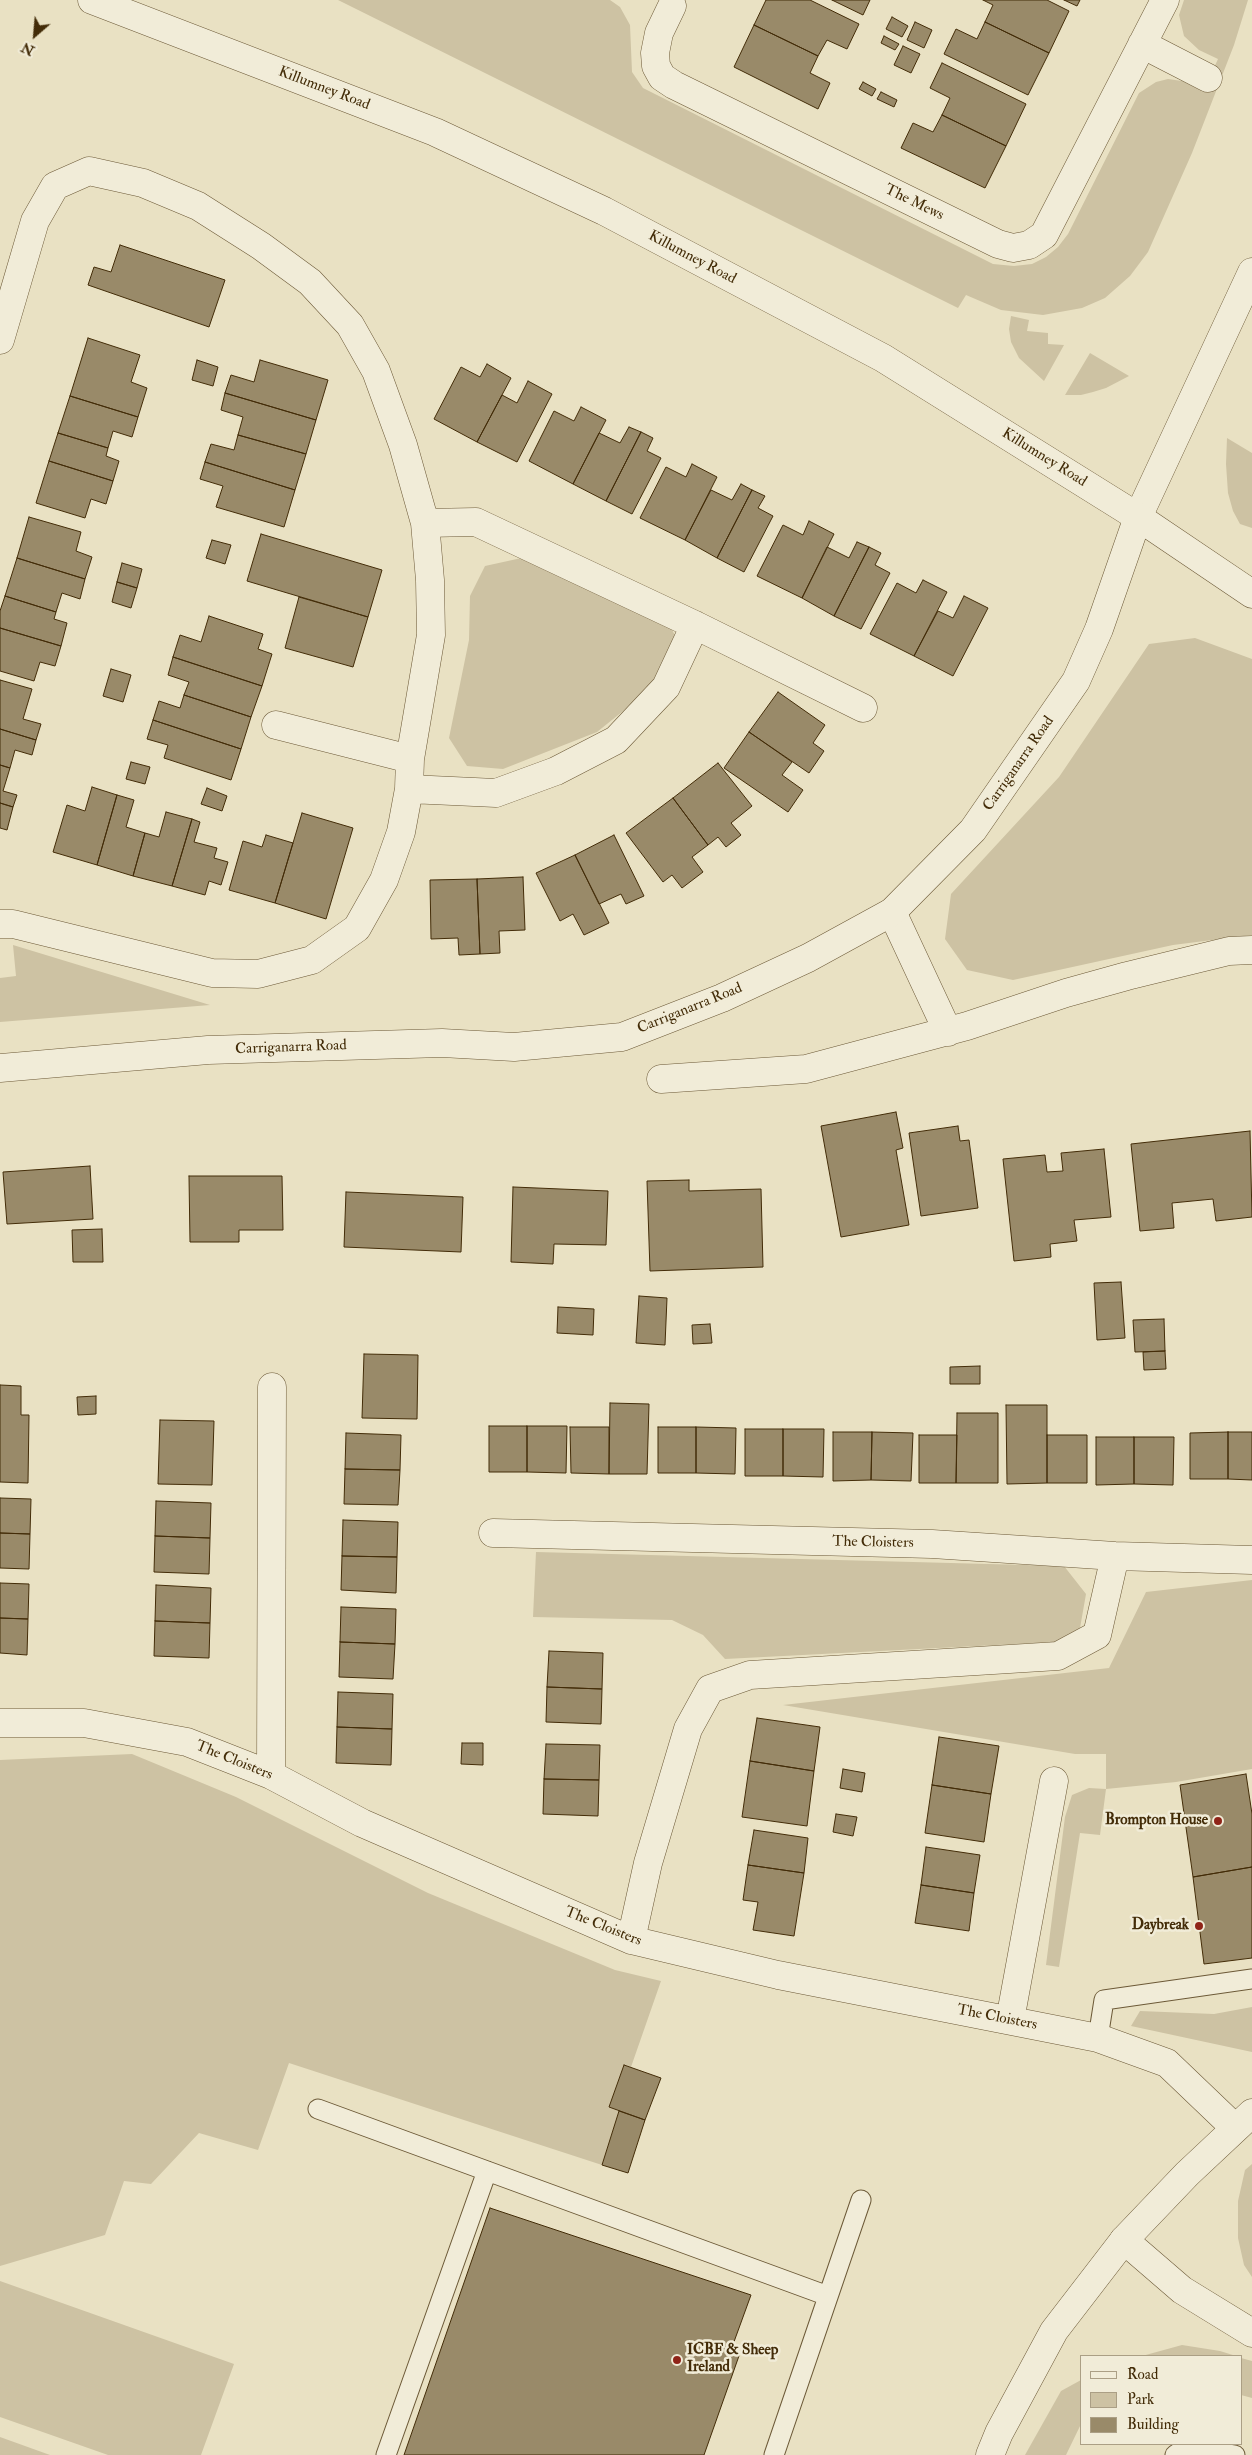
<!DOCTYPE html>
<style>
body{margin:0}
#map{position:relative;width:1252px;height:2455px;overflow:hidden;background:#e9e1c3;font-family:"IM FELL Double Pica",serif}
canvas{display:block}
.legend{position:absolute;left:1080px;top:2355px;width:162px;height:90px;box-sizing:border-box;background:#f1ecd8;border:1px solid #ab9f85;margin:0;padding:6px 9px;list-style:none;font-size:15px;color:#432c08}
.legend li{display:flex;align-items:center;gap:10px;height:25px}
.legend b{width:25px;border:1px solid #ab9f85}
.north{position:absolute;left:10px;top:10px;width:50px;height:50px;-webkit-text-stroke:4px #f1ecd8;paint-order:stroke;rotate:207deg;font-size:14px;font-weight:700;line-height:20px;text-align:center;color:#432c08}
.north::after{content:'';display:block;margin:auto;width:18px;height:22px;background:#432c08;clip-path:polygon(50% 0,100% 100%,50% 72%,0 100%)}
</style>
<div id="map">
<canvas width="1252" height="2455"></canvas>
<ul class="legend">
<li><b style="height:6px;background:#f1ecd8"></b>Road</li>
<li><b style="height:14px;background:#cdc2a3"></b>Park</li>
<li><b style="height:14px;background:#998a69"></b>Building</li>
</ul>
<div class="north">N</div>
</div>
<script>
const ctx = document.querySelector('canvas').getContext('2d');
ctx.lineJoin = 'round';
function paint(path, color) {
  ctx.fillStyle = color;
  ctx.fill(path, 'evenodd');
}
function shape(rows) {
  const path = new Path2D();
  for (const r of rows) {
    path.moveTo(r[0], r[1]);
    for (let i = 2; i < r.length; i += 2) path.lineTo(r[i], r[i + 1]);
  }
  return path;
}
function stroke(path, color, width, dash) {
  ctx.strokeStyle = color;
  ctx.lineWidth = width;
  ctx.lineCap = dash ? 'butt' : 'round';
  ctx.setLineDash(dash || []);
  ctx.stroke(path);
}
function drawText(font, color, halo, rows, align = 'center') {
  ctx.font = font + ' "IM FELL Double Pica",serif';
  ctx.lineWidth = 5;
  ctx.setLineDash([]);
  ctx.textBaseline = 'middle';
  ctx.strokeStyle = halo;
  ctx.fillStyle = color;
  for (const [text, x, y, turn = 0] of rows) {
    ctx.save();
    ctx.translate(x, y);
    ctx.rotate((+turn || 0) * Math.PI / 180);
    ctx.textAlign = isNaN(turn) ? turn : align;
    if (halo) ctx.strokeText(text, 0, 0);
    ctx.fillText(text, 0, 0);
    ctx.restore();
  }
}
const green = shape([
 [338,0,610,0,620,7,630,25,632,72,643,88,993,264,1014,266,1032,264,1046,257,1058,247,1068,234,1139,93,1156,82,1168,79,1182,81,1203,92,1218,59,1199,50,1184,36,1179,15,1184,0,1248,0,1234,45,1192,153,1148,252,1130,276,1105,298,1082,308,1043,315,1001,310,966,295,958,308],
 [1011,316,1029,320,1027,331,1048,333,1048,344,1064,345,1044,381,1019,358,1011,342,1009,329],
 [1090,353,1129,376,1106,388,1093,392,1081,395,1065,395],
 [1227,438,1252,453,1252,528,1240,524,1233,511,1228,493,1226,464],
 [526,557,671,628,678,641,653,687,597,732,503,769,467,766,449,738,469,640,470,596,485,566],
 [1195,638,1252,659,1252,935,1173,945,1013,980,967,970,945,939,951,894,1059,777,1149,644],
 [13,945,210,1005,0,1022,0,978,16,976],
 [536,1552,1064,1566,1086,1594,1080,1628,1055,1642,725,1659,703,1635,672,1620,533,1617],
 [1252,1580,1252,1769,1176,1782,1106,1789,1100,1835,1080,1833,1059,1967,1046,1965,1065,1817,1072,1795,1089,1788,1106,1789,1106,1754,1075,1754,783,1705,1109,1668,1146,1592],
 [132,1754,236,1797,428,1893,615,1970,661,1981,631,2067,624,2065,609,2107,619,2111,602,2165,289,2063,258,2150,199,2133,151,2184,124,2181,105,2235,0,2266,0,1760],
 [1252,2007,1252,2052,1131,2026,1140,2011,1214,2014],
 [1252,2164,1252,2277,1244,2265,1238,2238,1238,2201,1245,2170],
 [0,2281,234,2364,201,2455,108,2455,0,2417],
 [1182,2345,1220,2351,1236,2356,1142,2356],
 [1241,2358,1252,2361,1252,2398,1241,2395],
 [1081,2380,1081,2424,1066,2455,1025,2455,1061,2391],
 [0,2437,50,2455,0,2455]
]);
const building = shape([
 [766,0,810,0,859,24,847,49,827,40,818,56,754,25,766,0],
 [832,0,870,0,863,15,832,0],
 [983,0,1047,0,1069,11,1049,53,985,22,993,5,983,0],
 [1064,0,1080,0,1077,6,1064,0],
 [892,17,908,26,902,37,886,29,892,17],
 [915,22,932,30,924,48,907,40,915,22],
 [985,22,1049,53,1028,95,944,54,956,29,977,39,985,22],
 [754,25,818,56,810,73,830,83,818,109,734,67,754,25],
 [884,36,899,44,895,50,881,43,884,36],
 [903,46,920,54,911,73,894,65,903,46],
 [942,63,1026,104,1006,146,942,115,950,98,930,88,942,63],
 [863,82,876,89,872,96,859,89,863,82],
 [881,92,897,100,894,107,877,99,881,92],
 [942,115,1006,146,985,188,901,148,913,123,933,132,942,115],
 [120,245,225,280,209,327,88,285,94,267,111,272,120,245],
 [88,338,140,355,131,382,147,388,138,417,70,396,88,338],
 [197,360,218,367,213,386,192,380,197,360],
 [260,360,328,380,316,420,225,393,231,375,254,382,260,360],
 [487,364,511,378,477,442,434,419,461,367,480,377,487,364],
 [528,381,552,394,517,462,477,442,502,395,517,403,528,381],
 [225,393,316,420,306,454,238,435,243,417,221,410,225,393],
 [70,396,138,417,132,437,113,431,108,448,58,433,70,396],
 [581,407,606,420,573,484,529,461,554,411,574,421,581,407],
 [629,427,641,432,606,501,573,484,599,433,620,443,629,427],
 [641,432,653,438,647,451,661,458,632,514,606,501,641,432],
 [58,433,108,448,106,456,119,461,113,481,49,461,58,433],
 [238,435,306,454,295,490,205,462,211,444,234,450,238,435],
 [49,461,113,481,106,504,91,499,85,518,36,503,49,461],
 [205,462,295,490,284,527,216,507,223,486,200,479,205,462],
 [692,464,717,477,685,540,640,518,666,467,686,477,692,464],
 [741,484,752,490,717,558,685,540,711,490,732,500,741,484],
 [752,490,765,496,758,508,773,516,744,572,717,558,752,490],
 [29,517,81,532,76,551,92,557,85,579,17,558,29,517],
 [809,521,834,534,802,598,757,576,783,525,803,535,809,521],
 [261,534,382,570,368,617,247,581,261,534],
 [212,540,231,545,225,564,206,558,212,540],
 [857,542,869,547,834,616,802,598,827,547,849,558,857,542],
 [869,547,881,553,875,565,890,573,861,629,834,616,869,547],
 [17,558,85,579,80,599,62,593,56,612,5,596,17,558],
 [122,563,142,569,137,588,117,582,122,563],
 [923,580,947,592,914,656,870,634,897,583,916,593,923,580],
 [117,582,137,588,131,608,112,602,117,582],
 [5,596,56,612,54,619,67,623,61,646,0,628,0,611,5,596],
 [964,596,988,608,953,676,914,656,938,611,953,618,964,596],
 [299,597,368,617,353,667,285,648,299,597],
 [209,616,263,634,258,649,272,654,262,686,173,657,180,635,201,642,209,616],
 [0,628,61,646,55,666,40,662,34,681,0,671,0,628],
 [173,657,262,686,251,717,184,695,189,682,168,675,173,657],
 [111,669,131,675,123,702,103,696,111,669],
 [0,680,32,689,23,719,41,724,36,740,0,729,0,680],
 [778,692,825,725,813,743,824,751,809,773,749,732,778,692],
 [184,695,251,717,241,749,153,720,159,701,180,708,184,695],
 [153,720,241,749,231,780,164,758,168,745,147,739,153,720],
 [0,729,36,740,32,755,15,750,10,768,0,765,0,729],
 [749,732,792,762,782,775,803,790,788,812,724,768,749,732],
 [131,762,150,767,145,784,126,779,131,762],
 [718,763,752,806,731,823,741,835,726,847,718,837,708,845,673,798,718,763],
 [0,765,10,768,3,791,17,795,13,807,0,803,0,765],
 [92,787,117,795,97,865,53,852,67,805,85,811,92,787],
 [207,788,227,796,222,811,201,804,207,788],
 [117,795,134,800,126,827,145,833,133,876,97,865,117,795],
 [673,798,708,845,692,857,703,872,682,888,672,875,663,882,626,833,673,798],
 [0,803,13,807,7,830,0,828,0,803],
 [166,812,192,819,172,886,133,876,145,833,159,837,166,812],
 [302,813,353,828,326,919,275,903,302,813],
 [192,819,200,822,194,842,217,848,214,858,228,862,221,885,209,881,205,895,172,886,192,819],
 [266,835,293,843,275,903,229,890,243,841,262,847,266,835],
 [614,835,644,896,626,904,621,894,599,904,575,855,614,835],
 [575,855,609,923,584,935,573,914,560,921,536,873,575,855],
 [523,877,525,930,499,931,500,953,480,954,477,879,523,877],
 [477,879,480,954,459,955,458,938,431,939,430,880,477,879],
 [896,1112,903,1148,896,1150,909,1225,841,1237,821,1126,896,1112],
 [958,1126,960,1141,969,1140,978,1208,921,1216,909,1133,958,1126],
 [1250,1131,1252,1217,1216,1221,1213,1199,1172,1203,1174,1228,1140,1231,1131,1144,1250,1131],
 [1104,1149,1111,1217,1074,1220,1077,1241,1050,1244,1051,1257,1014,1261,1003,1159,1045,1155,1047,1172,1063,1171,1061,1153,1104,1149],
 [90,1166,93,1219,7,1224,3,1172,90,1166],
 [189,1176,282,1176,283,1230,239,1230,239,1242,190,1242,189,1176],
 [689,1180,689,1191,761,1189,763,1267,650,1271,647,1181,689,1180],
 [513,1187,608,1191,606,1245,554,1244,553,1264,511,1262,513,1187],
 [346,1192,463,1197,461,1252,344,1247,346,1192],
 [102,1229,103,1262,73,1262,72,1230,102,1229],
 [1121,1282,1125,1338,1097,1340,1094,1283,1121,1282],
 [639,1296,667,1298,665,1345,636,1343,639,1296],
 [558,1307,594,1309,593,1335,557,1333,558,1307],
 [1164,1319,1165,1351,1135,1352,1133,1320,1164,1319],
 [710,1324,712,1343,693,1344,692,1325,710,1324],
 [1165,1351,1166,1369,1144,1370,1143,1352,1165,1351],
 [364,1354,418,1355,417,1419,362,1418,364,1354],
 [980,1366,980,1384,950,1384,950,1367,980,1366],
 [0,1385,21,1386,21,1415,29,1415,28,1483,0,1482,0,1385],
 [96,1396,96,1414,78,1415,77,1397,96,1396],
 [610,1403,649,1404,647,1474,609,1474,610,1403],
 [1006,1405,1047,1405,1047,1483,1007,1484,1006,1405],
 [957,1413,998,1413,998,1483,956,1483,957,1413],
 [160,1420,214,1421,212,1485,158,1484,160,1420],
 [489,1426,527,1426,527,1472,489,1472,489,1426],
 [527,1426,567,1426,566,1473,527,1472,527,1426],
 [570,1427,609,1427,609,1474,571,1473,570,1427],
 [658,1427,696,1427,696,1473,658,1473,658,1427],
 [696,1427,736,1428,735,1474,696,1473,696,1427],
 [745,1429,783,1429,783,1476,745,1476,745,1429],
 [783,1429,824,1429,823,1477,783,1476,783,1429],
 [833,1432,872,1432,871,1480,833,1481,833,1432],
 [872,1432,913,1433,911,1481,871,1480,872,1432],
 [1228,1432,1252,1432,1252,1480,1228,1479,1228,1432],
 [1228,1432,1228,1479,1190,1479,1190,1433,1228,1432],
 [346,1433,401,1435,400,1470,345,1469,346,1433],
 [919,1435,957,1435,956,1483,919,1483,919,1435],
 [1047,1435,1087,1435,1087,1483,1047,1483,1047,1435],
 [1096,1437,1134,1437,1134,1484,1096,1485,1096,1437],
 [1134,1437,1174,1437,1173,1485,1134,1484,1134,1437],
 [345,1469,400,1470,398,1505,344,1504,345,1469],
 [0,1498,31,1499,30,1534,0,1533,0,1498],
 [156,1501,211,1503,210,1538,155,1536,156,1501],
 [343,1520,398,1522,397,1557,342,1556,343,1520],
 [0,1533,30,1534,29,1569,0,1568,0,1533],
 [155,1536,210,1538,209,1574,154,1572,155,1536],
 [342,1556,397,1557,396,1593,341,1590,342,1556],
 [0,1583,29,1584,28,1619,0,1618,0,1583],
 [156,1585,211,1588,210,1623,155,1621,156,1585],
 [341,1607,396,1609,395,1644,340,1642,341,1607],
 [0,1618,28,1619,27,1655,0,1653,0,1618],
 [155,1621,210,1623,209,1658,154,1656,155,1621],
 [340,1642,395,1644,393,1679,339,1677,340,1642],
 [549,1651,603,1653,602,1689,547,1687,549,1651],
 [547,1687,602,1689,601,1724,546,1722,547,1687],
 [338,1692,393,1694,392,1729,337,1727,338,1692],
 [757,1718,820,1727,814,1771,750,1761,757,1718],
 [337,1727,392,1729,391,1765,336,1763,337,1727],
 [939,1737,999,1746,991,1794,932,1785,939,1737],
 [462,1743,483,1743,483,1765,461,1764,462,1743],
 [546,1744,600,1745,599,1780,544,1779,546,1744],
 [750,1761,814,1771,807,1826,742,1817,750,1761],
 [843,1769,865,1773,862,1792,840,1788,843,1769],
 [1246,1774,1252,1814,1252,1867,1193,1877,1180,1785,1246,1774],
 [544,1779,599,1780,598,1816,543,1814,544,1779],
 [932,1785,991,1794,984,1842,925,1833,932,1785],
 [836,1814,857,1817,853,1836,833,1832,836,1814],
 [754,1830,808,1838,804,1873,748,1865,754,1830],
 [926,1847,980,1855,974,1893,921,1885,926,1847],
 [748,1865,804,1873,794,1936,753,1930,758,1902,743,1900,748,1865],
 [1252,1867,1252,1958,1204,1964,1193,1877,1252,1867],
 [921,1885,974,1893,969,1931,915,1923,921,1885],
 [624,2065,661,2078,645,2120,609,2107,624,2065],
 [619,2111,645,2120,628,2173,602,2165,619,2111],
 [490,2208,751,2295,731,2350,740,2353,704,2455,404,2455,490,2208]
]);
const service = shape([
 [1098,2038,1104,2000,1252,1979],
 [318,2109,828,2296],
 [386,2455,487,2171],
 [774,2455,861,2200],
 [1175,2455,1187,2447,1235,2455]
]);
const minor = shape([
 [672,6,659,33,655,53,656,66,662,77,674,85,998,244,1013,248,1029,245,1044,235,1165,0],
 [1142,44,1208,78],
 [0,340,35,221,55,186,89,171,143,183,198,206,261,246,310,282,350,325,376,371,403,445,425,523,430,580,431,635,410,759,409,789,401,832,384,880,357,928,312,960,258,974,212,973,13,924,0,924],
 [1138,517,1252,272],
 [425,523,476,522,695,625,863,708],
 [276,725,410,759],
 [409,789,496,793,556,771,616,740,666,687,695,625],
 [892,912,948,1032],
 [661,1079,806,1069,967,1026,1066,993,1127,976,1229,951,1252,950],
 [493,1533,932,1544,1115,1556,1252,1560],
 [0,1723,84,1723,187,1742,271,1775,362,1823,631,1940,778,1975,1098,2038,1167,2063,1235,2128],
 [271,1775,272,1387],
 [631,1940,648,1863,688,1729,710,1689,750,1675,1058,1656,1097,1635,1115,1556],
 [1010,2020,1054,1781],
 [1124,2240,1182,2290,1252,2333]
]);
const tertiary = shape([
 [92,0,435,132,604,211,883,358,1138,517,1252,594],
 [0,1068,208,1050,442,1043,514,1047,622,1037,722,998,808,958,892,912,973,830,1076,681,1099,629,1138,517],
 [990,2455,999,2433,1054,2331,1124,2240,1187,2174,1252,2113]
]);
const markers = [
 [1218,1821,5,"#8f2418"],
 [1199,1926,5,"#8f2418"],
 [677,2360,5,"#8f2418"]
];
const streetNames = [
 ["Killumney Road",324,89,21],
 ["The Mews",914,203,26],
 ["Killumney Road",692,258,28],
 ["Killumney Road",1044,458,32],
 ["Carriganarra Road",1019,764,-55],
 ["Carriganarra Road",690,1009,-22],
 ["Carriganarra Road",291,1048,-2],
 ["The Cloisters",873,1543,1],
 ["The Cloisters",234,1761,22],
 ["The Cloisters",603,1927,22],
 ["The Cloisters",997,2018,11]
];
const poiNames = [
 ["Brompton House",1208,1821],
 ["Daybreak",1189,1926],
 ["ICBF & Sheep",687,2351,"left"],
 ["Ireland",687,2368,"left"]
];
paint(green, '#cdc2a3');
paint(building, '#998a69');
stroke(building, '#432c08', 1);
stroke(service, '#6c5937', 21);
stroke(minor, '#6c5937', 29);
stroke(tertiary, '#6c5937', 29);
stroke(service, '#f1ecd8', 19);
stroke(minor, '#f1ecd8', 28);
stroke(tertiary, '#f1ecd8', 28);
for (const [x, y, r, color] of markers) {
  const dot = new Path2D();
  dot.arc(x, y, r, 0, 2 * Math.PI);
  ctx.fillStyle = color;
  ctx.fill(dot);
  stroke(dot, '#f1ecd8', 2);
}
drawText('15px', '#432c08', '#f1ecd8', streetNames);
drawText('bold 15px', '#432c08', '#f1ecd8', poiNames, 'right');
</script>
